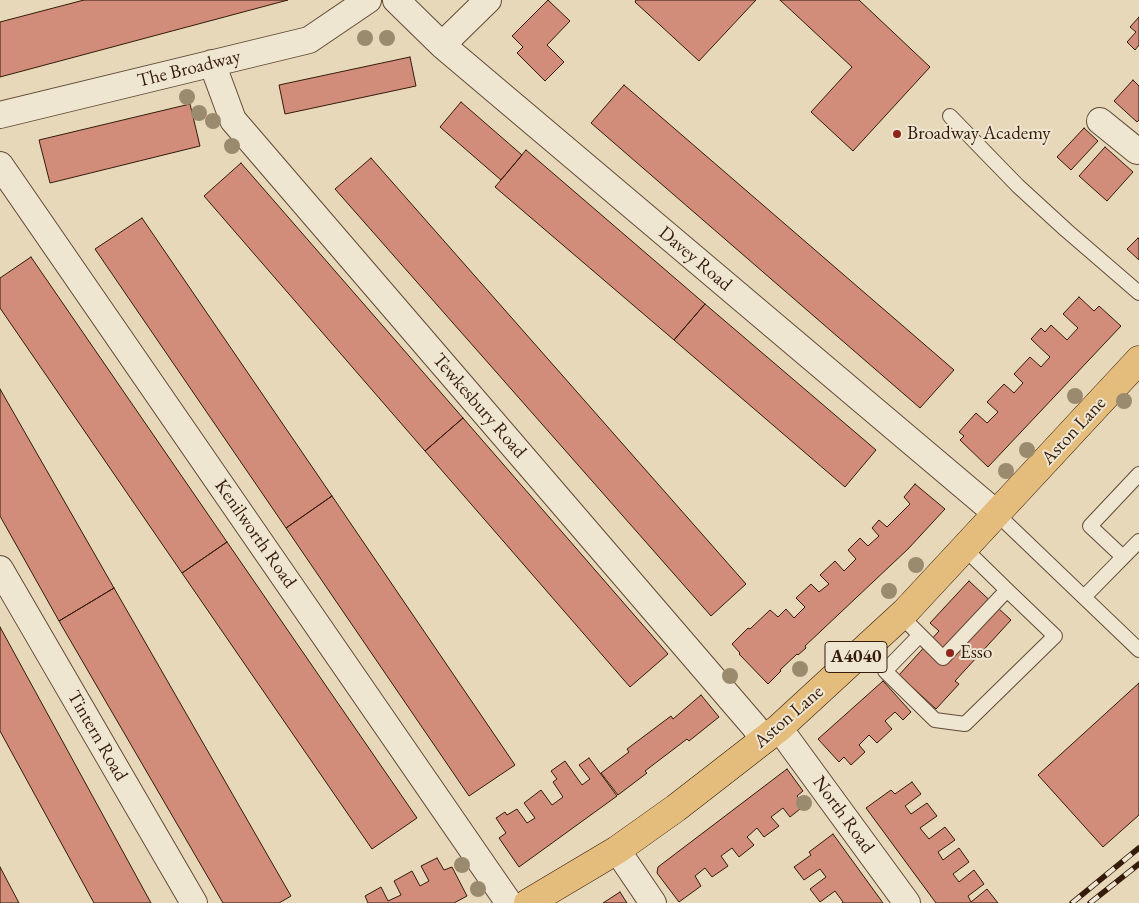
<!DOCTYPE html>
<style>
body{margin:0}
canvas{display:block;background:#e7d8b9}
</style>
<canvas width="1139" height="903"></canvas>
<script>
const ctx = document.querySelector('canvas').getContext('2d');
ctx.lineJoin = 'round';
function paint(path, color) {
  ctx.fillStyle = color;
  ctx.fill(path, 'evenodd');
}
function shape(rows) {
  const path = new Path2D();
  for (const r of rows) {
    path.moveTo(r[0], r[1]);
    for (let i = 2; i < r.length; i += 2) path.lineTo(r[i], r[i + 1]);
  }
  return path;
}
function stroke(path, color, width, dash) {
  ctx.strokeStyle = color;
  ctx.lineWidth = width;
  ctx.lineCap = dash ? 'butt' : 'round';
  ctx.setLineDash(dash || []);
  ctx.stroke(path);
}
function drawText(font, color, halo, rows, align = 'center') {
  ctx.font = font + ' "EB Garamond",serif';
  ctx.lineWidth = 4;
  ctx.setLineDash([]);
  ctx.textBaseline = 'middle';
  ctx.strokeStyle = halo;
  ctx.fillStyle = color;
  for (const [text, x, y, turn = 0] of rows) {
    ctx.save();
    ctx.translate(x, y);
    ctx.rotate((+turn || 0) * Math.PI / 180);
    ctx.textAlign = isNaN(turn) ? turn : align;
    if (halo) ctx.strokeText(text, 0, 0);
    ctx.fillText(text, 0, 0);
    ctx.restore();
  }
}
const building = shape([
 [84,0,288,0,0,77,0,22,84,0],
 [548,0,570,21,547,45,564,62,545,81,517,53,523,47,512,36,548,0],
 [636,0,756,0,699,61,635,2,636,0],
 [780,0,859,0,930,67,853,151,811,112,852,67,780,0],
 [1139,17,1139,45,1135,50,1127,42,1136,32,1130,27,1139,17],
 [410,57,416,86,285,114,279,85,410,57],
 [1133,80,1139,86,1139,120,1137,122,1114,101,1133,80],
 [624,85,954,370,920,408,591,123,624,85],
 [461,102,522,155,501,180,440,127,461,102],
 [190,104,200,146,50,183,39,140,190,104],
 [1084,128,1098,141,1071,170,1057,157,1084,128],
 [1105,147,1133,172,1107,201,1079,176,1105,147],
 [526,150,705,304,674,340,495,187,526,150],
 [371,158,746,584,711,616,335,189,371,158],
 [241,163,463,418,425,451,204,196,241,163],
 [142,218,332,496,286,528,95,249,142,218],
 [1138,238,1139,239,1139,260,1127,249,1138,238],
 [31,257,227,542,182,573,0,308,0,278,31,257],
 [1079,297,1094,311,1099,306,1121,326,988,467,960,440,964,436,959,432,976,413,987,423,998,412,987,402,1004,384,1014,393,1023,383,1014,374,1030,357,1041,367,1050,357,1031,339,1041,328,1045,332,1051,325,1067,340,1078,328,1063,314,1079,297],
 [705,304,876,450,845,487,674,340,705,304],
 [0,389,114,588,59,621,0,516,0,389],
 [463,418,668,654,630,687,425,451,463,418],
 [915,484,945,509,908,549,805,646,806,648,798,655,797,654,780,670,781,671,768,684,739,654,740,653,732,644,748,628,750,629,770,610,778,617,786,609,794,618,805,607,796,598,811,584,819,592,829,584,820,575,835,561,844,571,856,559,848,550,860,538,868,546,879,536,872,528,879,520,887,527,910,504,904,497,915,484],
 [332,496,515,765,469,796,286,528,332,496],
 [227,542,417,818,372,849,182,573,227,542],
 [969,581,1011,620,955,681,959,684,936,709,899,675,939,631,930,623,969,581],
 [114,588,291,896,279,903,223,903,59,621,114,588],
 [0,627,151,903,94,903,0,731,0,627],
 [883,681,911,712,903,720,895,712,885,721,892,729,877,743,869,735,859,745,865,752,851,765,844,757,839,762,818,739,883,681],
 [1139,683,1139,815,1103,847,1038,775,1139,683],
 [701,695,719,717,689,741,687,739,645,771,647,773,618,795,601,773,629,752,627,749,671,716,673,719,701,695],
 [589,758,617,796,519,867,499,838,506,833,496,818,505,812,507,815,517,809,527,823,535,818,524,803,541,790,552,805,563,797,553,782,557,779,551,771,565,761,582,785,590,779,579,765,589,758],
 [787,769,803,791,797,796,805,805,790,817,783,808,771,817,779,826,764,837,757,828,747,837,754,845,739,857,732,848,721,856,728,866,712,877,705,868,695,876,701,886,679,902,657,873,658,867,787,769],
 [912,782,921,794,905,806,911,814,927,803,937,816,920,828,929,839,945,827,955,840,938,852,943,860,959,848,969,862,953,874,959,882,974,870,984,884,968,896,971,902,987,889,998,903,936,903,866,808,891,790,895,794,912,782],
 [833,834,883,903,842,903,843,902,835,891,820,902,810,889,826,877,820,869,804,880,794,867,811,855,809,852,833,834],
 [437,858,444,870,452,867,467,896,454,903,368,903,365,896,381,887,388,901,401,895,394,881,412,871,420,886,429,881,421,866,437,858],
 [0,867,19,903,0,903,0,867],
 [620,892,627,903,603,903,620,892]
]);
const lane = shape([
 [950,116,1018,186,1066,230,1139,293],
 [997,514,1139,650],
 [1123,557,1090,526,1139,474],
 [1084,597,1139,541],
 [901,616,943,658,1007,590,965,549],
 [920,635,885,671,935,720,965,724,1055,636,1007,590]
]);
const street = shape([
 [396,0,442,45,997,514],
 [442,45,488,0],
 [212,63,233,120,754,726,764,740],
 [0,115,309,40,368,0],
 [1100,121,1137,151,1139,149],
 [0,165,509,903],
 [0,569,194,903],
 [779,728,907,903],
 [617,850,653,903]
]);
const primary = shape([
 [528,903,617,850,676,808,779,728,905,612,1139,360]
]);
const rail = shape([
 [1072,903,1139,848],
 [1090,903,1139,864]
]);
const trees = [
 [365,38],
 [387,38],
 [187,97],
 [199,113],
 [213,121],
 [232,146],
 [1075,396],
 [1124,401],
 [1027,450],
 [1006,471],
 [916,565],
 [889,591],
 [800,669],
 [730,676],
 [804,803],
 [462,865],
 [478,889]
];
const markers = [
 [897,134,5,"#8f2418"],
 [950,653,5,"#8f2418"]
];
const shields = [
 [856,657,62]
];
const shieldNames = [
 ["A4040",856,657]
];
const streetNames = [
 ["The Broadway",189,69,-14],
 ["Davey Road",695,259,40],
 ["Tewkesbury Road",479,406,49],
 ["Aston Lane",1074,431,-47],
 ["Kenilworth Road",255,534,55],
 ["Aston Lane",789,717,-41],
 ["Tintern Road",97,736,60],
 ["North Road",843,815,54]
];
const poiNames = [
 ["Broadway Academy",907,134],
 ["Esso",960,653]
];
paint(building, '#d18d7a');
stroke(building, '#341b0a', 1);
stroke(lane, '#614a36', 16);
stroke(street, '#614a36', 28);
stroke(primary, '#341b0a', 29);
stroke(lane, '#efe6d2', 14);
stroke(street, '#efe6d2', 26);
stroke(primary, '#e4bc7c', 28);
stroke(rail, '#341b0a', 5.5);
stroke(rail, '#efe6d2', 4, [11]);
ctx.fillStyle = '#9b8b6e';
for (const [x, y] of trees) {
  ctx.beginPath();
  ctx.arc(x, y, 8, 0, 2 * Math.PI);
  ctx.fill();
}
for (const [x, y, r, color] of markers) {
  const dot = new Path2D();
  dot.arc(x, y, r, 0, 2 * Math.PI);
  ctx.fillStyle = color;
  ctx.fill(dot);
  stroke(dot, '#efe6d2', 2);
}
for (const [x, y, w] of shields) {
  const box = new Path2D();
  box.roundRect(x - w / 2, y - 15.5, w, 31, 4);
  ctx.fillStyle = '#efe6d2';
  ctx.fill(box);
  stroke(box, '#341b0a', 1);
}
drawText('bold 18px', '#341b0a', null, shieldNames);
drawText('19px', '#341b0a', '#efe6d2', streetNames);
drawText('19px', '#341b0a', '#efe6d2', poiNames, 'left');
</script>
